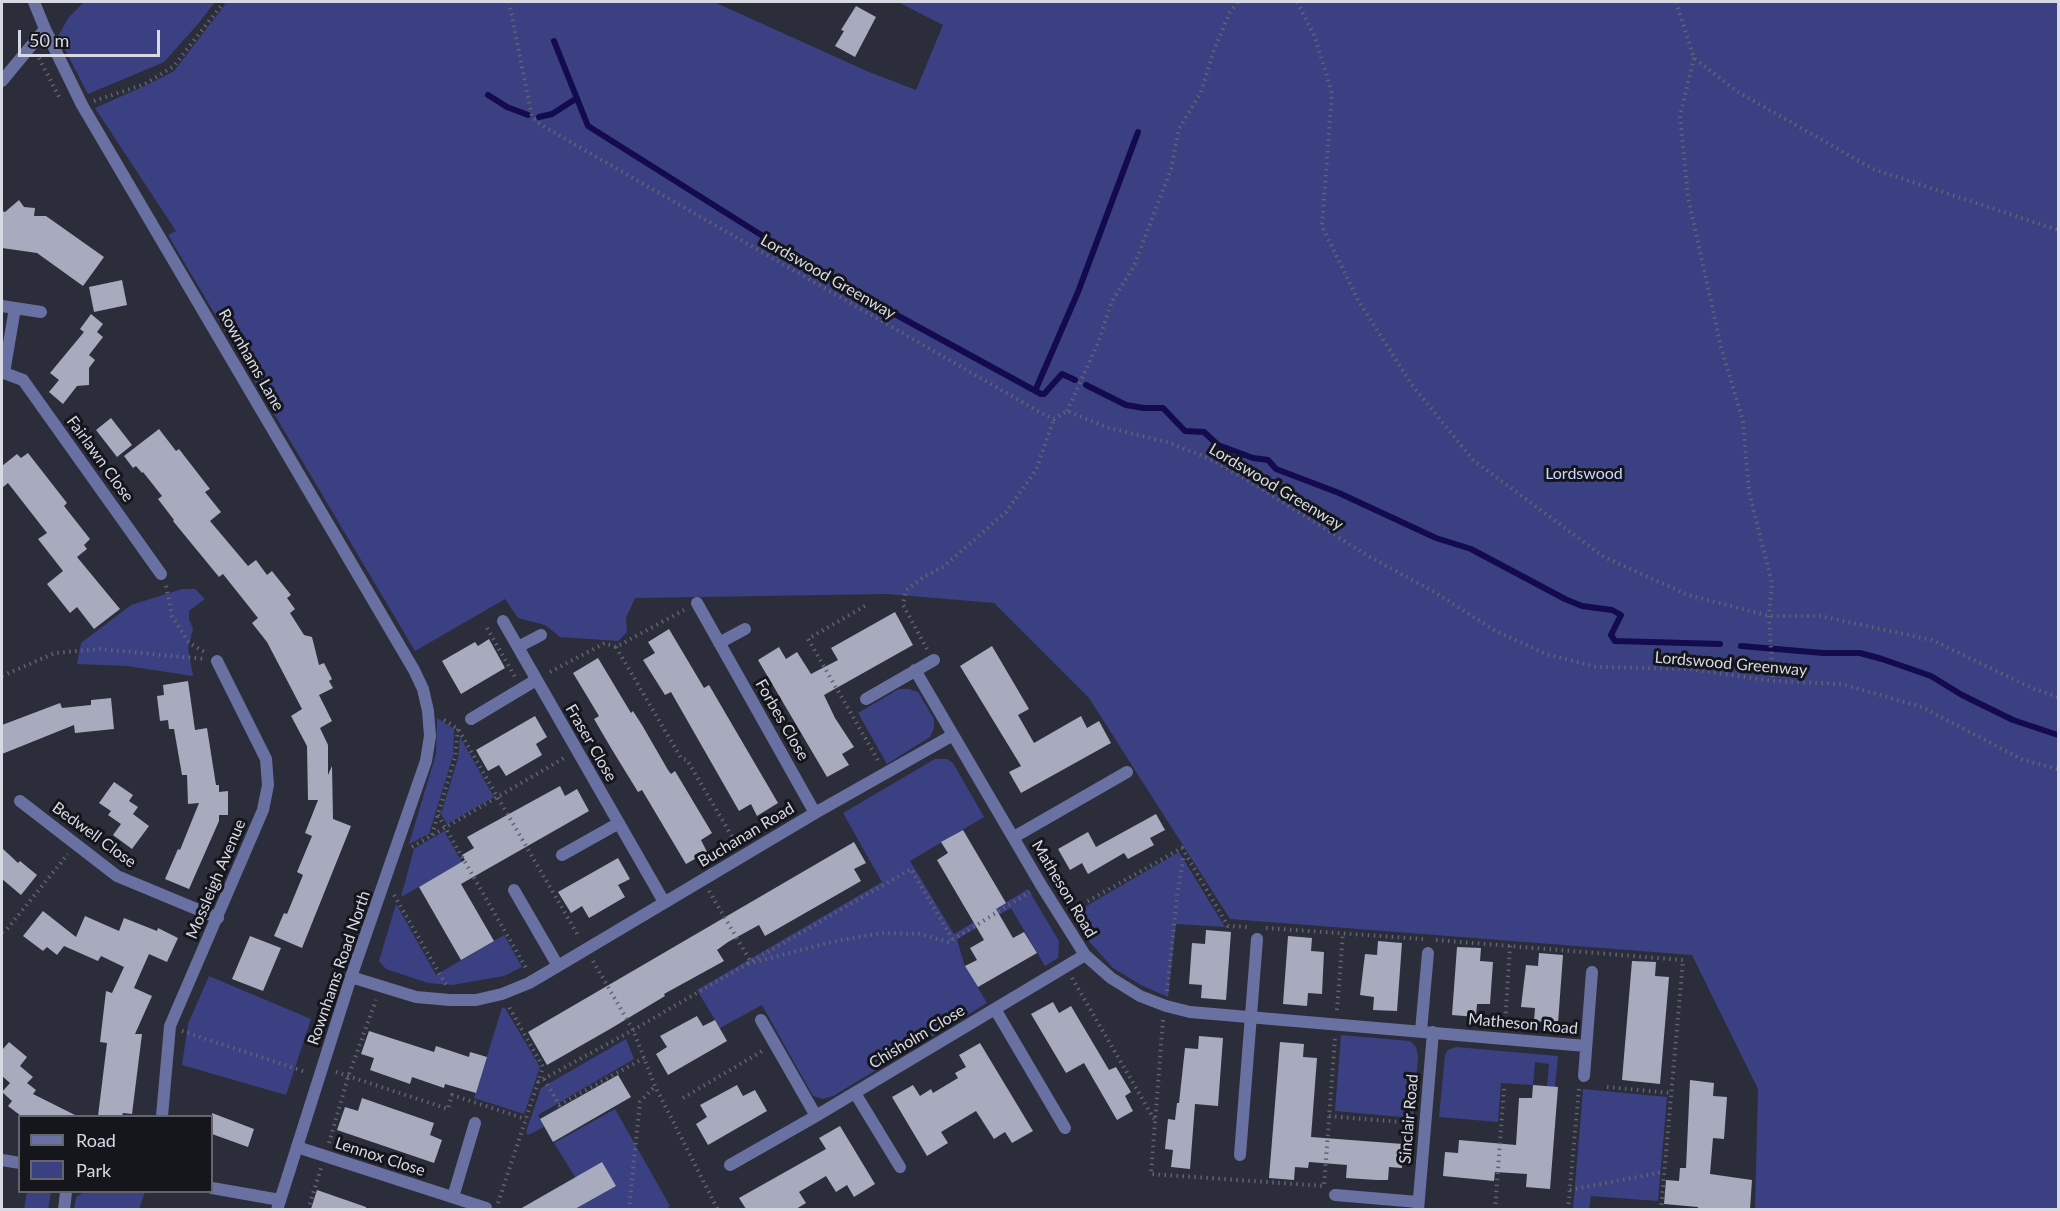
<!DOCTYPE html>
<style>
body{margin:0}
#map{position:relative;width:2060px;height:1211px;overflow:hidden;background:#2b2d3b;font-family:Lato,sans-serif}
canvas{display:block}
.frame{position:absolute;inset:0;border:3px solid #d7d9e3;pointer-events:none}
.legend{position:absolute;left:18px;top:1115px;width:195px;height:78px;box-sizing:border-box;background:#15161c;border:2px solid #63646c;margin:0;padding:8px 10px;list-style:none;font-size:18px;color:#d7d9e3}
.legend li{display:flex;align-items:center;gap:12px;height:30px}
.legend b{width:30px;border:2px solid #63646c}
.scale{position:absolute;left:18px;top:30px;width:142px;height:27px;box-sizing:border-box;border:3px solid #d7d9e3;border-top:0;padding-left:8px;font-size:18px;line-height:21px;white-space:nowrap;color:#d7d9e3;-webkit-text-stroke:4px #15161c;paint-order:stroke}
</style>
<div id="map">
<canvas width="2060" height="1211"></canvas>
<div class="frame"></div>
<ul class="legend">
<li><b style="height:8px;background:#6971a2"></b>Road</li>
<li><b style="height:16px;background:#3b4082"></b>Park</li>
</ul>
<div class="scale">50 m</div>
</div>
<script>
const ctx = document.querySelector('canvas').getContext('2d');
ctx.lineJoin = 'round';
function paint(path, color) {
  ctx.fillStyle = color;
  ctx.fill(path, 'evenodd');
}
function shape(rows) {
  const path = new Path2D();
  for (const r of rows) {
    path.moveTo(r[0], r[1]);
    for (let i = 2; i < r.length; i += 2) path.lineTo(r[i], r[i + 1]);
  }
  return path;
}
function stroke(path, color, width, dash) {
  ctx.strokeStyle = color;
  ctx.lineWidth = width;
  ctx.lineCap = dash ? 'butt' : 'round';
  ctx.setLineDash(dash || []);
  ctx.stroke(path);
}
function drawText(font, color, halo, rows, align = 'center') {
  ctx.font = font + ' Lato,sans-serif';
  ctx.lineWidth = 6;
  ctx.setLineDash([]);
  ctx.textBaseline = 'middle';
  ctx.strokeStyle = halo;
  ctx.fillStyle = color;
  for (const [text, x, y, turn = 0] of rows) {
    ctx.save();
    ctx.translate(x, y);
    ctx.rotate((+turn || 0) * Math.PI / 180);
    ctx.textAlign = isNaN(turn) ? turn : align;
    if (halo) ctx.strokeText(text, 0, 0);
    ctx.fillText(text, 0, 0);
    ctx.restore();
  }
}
const green = shape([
 [84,2,215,2,198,24,164,62,88,94,58,36,69,17],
 [227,2,714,2,869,72,916,90,943,25,898,2,2058,2,2058,1209,1755,1209,1758,1089,1692,955,1230,919,1089,698,994,603,887,594,635,598,626,618,627,632,618,641,560,637,545,625,518,618,505,599,415,651,168,235,176,231,95,108,149,84,174,71],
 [182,589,195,589,205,599,189,611,189,619,193,629,188,648,193,676,127,666,77,664,81,643,131,605],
 [899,689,909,689,918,692,934,719,934,728,930,737,887,764,858,713],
 [437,718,454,729,453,756,429,834,409,844,436,754],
 [460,737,494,797,447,824,441,814,458,758],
 [935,759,947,759,953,763,984,817,910,861,954,934,1028,889,1059,941,1058,958,1045,966,1011,908,957,939,964,964,987,1003,833,1096,823,1099,813,1096,762,1005,720,1028,697,990,882,882,843,813],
 [444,831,462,862,401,897,414,849],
 [1179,852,1225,927,1176,924,1168,997,1141,985,1113,968,1086,938,1071,915],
 [396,904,436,975,504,935,522,967,504,976,452,985,428,983,386,969,379,961],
 [209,976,311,1019,286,1095,182,1065,188,1024],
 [502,1008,505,1008,540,1067,524,1114,474,1098],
 [1341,1035,1410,1041,1416,1047,1418,1056,1413,1118,1335,1111],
 [626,1039,634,1059,538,1115,544,1127,528,1135,526,1132,541,1088],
 [1456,1047,1558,1056,1555,1087,1547,1086,1549,1064,1535,1062,1533,1085,1501,1083,1498,1122,1439,1117,1445,1055,1448,1050],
 [1583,1089,1667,1097,1658,1201,1591,1196,1589,1209,1573,1209],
 [615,1109,670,1206,665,1210,575,1209,616,1186,575,1177,554,1143],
 [27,1192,51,1192,48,1209,24,1209],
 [84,1192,145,1192,139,1209,74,1209,76,1197]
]);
const stream = shape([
 [554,41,588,126,766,238,871,301,1041,394,1044,394,1062,374,1075,380],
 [488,95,507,107,528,115],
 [539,117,552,114,577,98],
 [1086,385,1126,405,1144,408,1163,408,1185,431,1204,432,1218,445,1253,458,1268,460,1276,469,1339,493,1436,538,1471,549,1565,599,1582,606,1612,610,1621,615,1611,635,1615,641,1720,644],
 [1035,391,1078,292,1138,132],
 [1741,646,1823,653,1860,653,1882,659,1931,676,1962,695,2013,720,2058,735]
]);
const building = shape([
 [856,6,876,17,855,57,835,46,844,31,841,30],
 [19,200,24,207,35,208,34,216,46,216,104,257,83,286,37,253,2,248,2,211,5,212],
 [122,280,127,305,94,312,89,287],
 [91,314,103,324,97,332,103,337,89,355,95,360,89,368,89,385,77,386,63,404,49,392,59,380,50,373,84,332,80,329],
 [111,418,132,445,117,457,96,430],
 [159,429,176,451,179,449,210,489,205,492,221,512,210,521,248,566,256,560,267,575,272,571,291,595,287,598,295,609,290,613,304,635,312,637,319,665,324,663,332,679,329,681,333,688,319,695,332,721,320,728,328,745,328,775,332,766,333,819,351,826,302,948,274,936,284,913,287,914,303,875,297,872,312,836,305,833,318,800,308,800,307,746,291,716,302,709,267,642,252,623,258,618,223,574,219,577,173,521,174,520,158,499,162,496,143,472,142,473,136,466,133,468,124,456],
 [28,453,67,503,64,506,90,539,84,545,87,549,77,557,120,609,94,629,77,607,70,613,47,584,63,571,38,539,47,533,8,483,2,488,2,466,17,454,21,458],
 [895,612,913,645,824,695,835,718,854,747,842,754,849,765,827,777,758,660,779,647,786,659,797,652,811,674,838,660,831,648],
 [669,629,704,688,709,685,778,803,757,816,751,804,739,811,671,692,665,695,643,660,655,653,648,642],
 [489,639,505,668,461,694,442,661,475,642,478,646],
 [992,646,1029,709,1018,715,1034,743,1081,716,1087,728,1099,721,1111,743,1021,793,1009,772,1021,766,960,666],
 [598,658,631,713,633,711,642,725,668,770,671,774,675,771,712,833,701,840,707,852,686,864,642,790,638,792,611,748,594,719,599,716,573,673],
 [188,681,195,730,207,728,216,785,219,785,219,792,228,791,228,815,219,815,219,821,189,889,165,879,178,849,180,850,199,803,188,804,187,775,182,775,174,729,169,729,168,720,160,721,157,696,164,695,163,685],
 [111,698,114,729,75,733,74,725,2,754,2,725,60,703,62,708,91,705,91,700],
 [535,716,547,737,536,744,542,755,506,776,499,765,488,771,476,750],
 [114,782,133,795,129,801,138,807,133,814,149,826,132,849,113,835,121,824,108,815,111,811,99,803],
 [560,786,565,796,577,789,589,811,461,884,494,941,461,960,419,887,465,860,462,855,474,848,467,837],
 [1156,814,1165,830,1150,838,1154,845,1128,859,1124,853,1088,874,1082,863,1070,870,1058,849,1088,832,1096,847],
 [963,830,1006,903,996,909,1013,938,1024,932,1037,953,978,987,965,966,977,960,970,948,984,940,937,860,948,853,941,842],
 [854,842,866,863,854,869,861,881,765,936,759,925,728,942,717,950,724,961,664,994,665,996,610,1029,547,1065,528,1032],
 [2,848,18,863,20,861,37,875,21,895,2,879],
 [618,858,630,879,618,885,625,897,589,918,582,906,571,913,558,892],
 [43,911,76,937,85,916,119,931,124,918,157,931,158,928,178,938,167,962,149,954,134,988,152,996,135,1034,142,1034,132,1114,123,1113,122,1116,98,1116,107,1043,100,1042,106,991,112,993,124,967,101,956,98,961,64,946,57,955,47,947,43,951,23,936],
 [1206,930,1231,932,1226,1000,1201,998,1202,985,1189,984,1192,943,1205,944],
 [250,936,281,948,263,991,232,979],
 [1288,936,1312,938,1311,951,1324,952,1322,994,1308,993,1307,1006,1283,1004],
 [1378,941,1402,943,1397,1011,1373,1010,1374,997,1360,995,1365,954,1377,955],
 [1457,947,1481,948,1480,961,1493,962,1490,1004,1477,1004,1476,1017,1452,1015],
 [1539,953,1563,955,1558,1023,1534,1021,1535,1008,1521,1007,1526,965,1538,966],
 [1632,961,1656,962,1655,976,1669,977,1660,1084,1622,1080],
 [1053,1002,1059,1013,1071,1006,1109,1070,1116,1067,1131,1092,1125,1096,1133,1111,1117,1120,1084,1063,1066,1073,1031,1014],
 [697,1016,703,1026,715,1020,727,1041,668,1075,656,1054,667,1047,660,1036],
 [369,1031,434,1052,436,1046,469,1057,470,1052,487,1057,476,1093,445,1084,444,1088,412,1077,410,1084,370,1070,374,1058,361,1054],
 [1199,1036,1223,1038,1218,1106,1195,1104,1190,1169,1171,1167,1173,1150,1165,1149,1168,1119,1175,1120,1177,1103,1179,1103,1185,1048,1198,1049],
 [9,1042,27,1057,20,1066,33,1077,27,1083,36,1090,33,1094,77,1116,21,1116,8,1106,12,1101,2,1092,10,1083,2,1076,2,1050],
 [1280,1042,1304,1044,1303,1057,1317,1058,1311,1137,1403,1144,1402,1168,1389,1167,1388,1180,1377,1180,1346,1178,1347,1165,1309,1162,1308,1168,1295,1167,1294,1180,1269,1178],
 [980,1043,1033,1131,1012,1143,1005,1132,994,1139,976,1111,941,1132,948,1143,927,1156,892,1097,913,1085,920,1096,931,1089,933,1093,958,1078,955,1073,966,1067,959,1055],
 [618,1075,631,1097,553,1142,540,1119],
 [1690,1080,1714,1083,1713,1096,1727,1097,1724,1139,1713,1138,1710,1174,1752,1180,1750,1209,1698,1209,1698,1207,1664,1204,1666,1180,1679,1181,1680,1168,1686,1168],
 [737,1085,743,1096,755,1090,767,1111,708,1145,696,1124,707,1117,700,1105],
 [1533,1085,1558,1087,1550,1189,1526,1187,1527,1174,1495,1172,1494,1181,1443,1176,1445,1152,1458,1153,1459,1140,1516,1145,1519,1098,1532,1098],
 [362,1098,434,1123,430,1135,442,1140,434,1163,337,1130,345,1107,358,1111],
 [212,1113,254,1129,248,1147,212,1134],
 [840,1126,875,1184,854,1197,847,1185,836,1192,826,1176,799,1192,806,1203,796,1209,746,1209,739,1198,826,1149,819,1138],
 [602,1162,616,1186,575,1209,520,1209],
 [317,1190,366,1207,366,1209,311,1209]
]);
const path = shape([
 [509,2,532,117,541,125,1043,414,1054,419,1067,411,1109,428,1167,442,1210,459,1249,481,1368,556,1431,590,1496,631,1546,654,1596,667,1690,669,1773,681,1842,684,1922,707,2023,760,2058,769],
 [1297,2,1315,37,1332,93,1322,226,1358,300,1412,385,1473,460,1604,557,1688,595,1769,616,1820,616,1932,640,2034,689,2058,697],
 [1676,2,1694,58,1738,92,1873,169,2058,230],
 [39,58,59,97],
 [1694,58,1680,116,1688,197,1721,347,1743,421,1749,492,1772,583,1769,616,1773,681],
 [94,101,145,84,174,66,224,2],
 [1067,411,1098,343,1112,301,1134,266,1171,169,1179,129,1201,92,1214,50,1230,12,1238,2],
 [166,586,172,616,189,643,206,653],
 [865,606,808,639,879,762],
 [487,628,515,677],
 [616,647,681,758,687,760,737,845],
 [927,649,903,605,906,590,925,576,943,567,1006,512,1036,470,1054,419],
 [550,672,605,643,616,647,684,610],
 [2,676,55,653,99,649,205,659],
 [444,720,458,729,579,937],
 [438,815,526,968],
 [432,835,455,757,458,729],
 [412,847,564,758],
 [709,891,751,962],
 [394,895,446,985],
 [1072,910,1182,848,1228,926,1249,927],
 [1266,928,1423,939],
 [2,932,7,929,68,854],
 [1436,940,1683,960,1661,1210],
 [593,961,633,1030,655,1086,718,1210],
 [748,964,831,942,882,933,919,934,949,942,1030,892],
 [1072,978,1154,1119],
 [1167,991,1177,896,1184,854],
 [1337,1010,1343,933],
 [1163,1020,1151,1174,1324,1186,1335,1038],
 [1505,1025,1510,945],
 [182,1031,306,1072],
 [336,1072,448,1109,452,1095,526,1119],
 [544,1079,559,1105,644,1058],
 [538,1082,633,1030,911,869,953,940],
 [1607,1087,1671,1093],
 [683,1098,764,1050],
 [1329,1116,1412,1123],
 [329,1143,348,1077,376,1000],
 [1570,1190,1663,1172],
 [498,1203,543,1067,509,1007],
 [308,1210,321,1168],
 [629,1210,640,1102,655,1086],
 [1495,1210,1504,1088],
 [1568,1210,1579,1088]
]);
const minor = shape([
 [2,306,41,312],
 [2,373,4,373,23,380,161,574],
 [4,373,15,308],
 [697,603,815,813],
 [503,621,664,902],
 [719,643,745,629],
 [518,647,541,635],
 [915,670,1041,885,1085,955,1111,978,1140,996,1166,1006,1190,1012,1586,1046],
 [866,699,934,660],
 [471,719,536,680],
 [20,801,117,876,218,918],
 [1014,837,1127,772],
 [562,855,619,823],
 [514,890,558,966],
 [351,977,416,997,450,1000,476,1000,502,994,529,983,558,966,815,813,953,735],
 [995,1009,1065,1128],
 [761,1020,816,1116],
 [1421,1031,1428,953],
 [1584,1076,1592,972],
 [855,1093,900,1167],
 [162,1116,170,1026,263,810,268,785,266,759,217,661],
 [297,1147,486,1208],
 [1240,1155,1257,939],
 [2,1160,20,1163],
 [730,1165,816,1116,1085,955],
 [212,1188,280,1200],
 [1335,1195,1418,1202],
 [453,1197,475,1123],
 [64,1210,66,1192],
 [1418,1210,1433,1032]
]);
const tertiary = shape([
 [34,2,45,29,82,105,414,670,423,689,428,711,430,736,426,761,351,977,277,1210],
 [2,81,45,29]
]);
const streetNames = [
 ["Lordswood Greenway",828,277,30],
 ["Rownhams Lane",251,360,60],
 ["Fairlawn Close",100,459,54],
 ["Lordswood Greenway",1276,487,31],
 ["Lordswood Greenway",1731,664,5],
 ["Forbes Close",782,720,60],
 ["Fraser Close",591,743,60],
 ["Bedwell Close",94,835,36],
 ["Buchanan Road",746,835,-31],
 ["Mossleigh Avenue",216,879,-67],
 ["Matheson Road",1064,889,59],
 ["Rownhams Road North",339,968,-71],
 ["Matheson Road",1523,1024,5],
 ["Chisholm Close",917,1037,-31],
 ["Sinclair Road",1409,1119,-85],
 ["Lennox Close",380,1157,18]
];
const parkNames = [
 ["Lordswood",1584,474]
];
paint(green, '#3b4082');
stroke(stream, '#130b4d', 6);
paint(building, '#a7abbd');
stroke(path, '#616370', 4, [1.5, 4.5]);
stroke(minor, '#6971a2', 12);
stroke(tertiary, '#6971a2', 12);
drawText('16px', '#d7d9e3', '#15161c', streetNames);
drawText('16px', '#ced5fe', '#15161c', parkNames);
</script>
